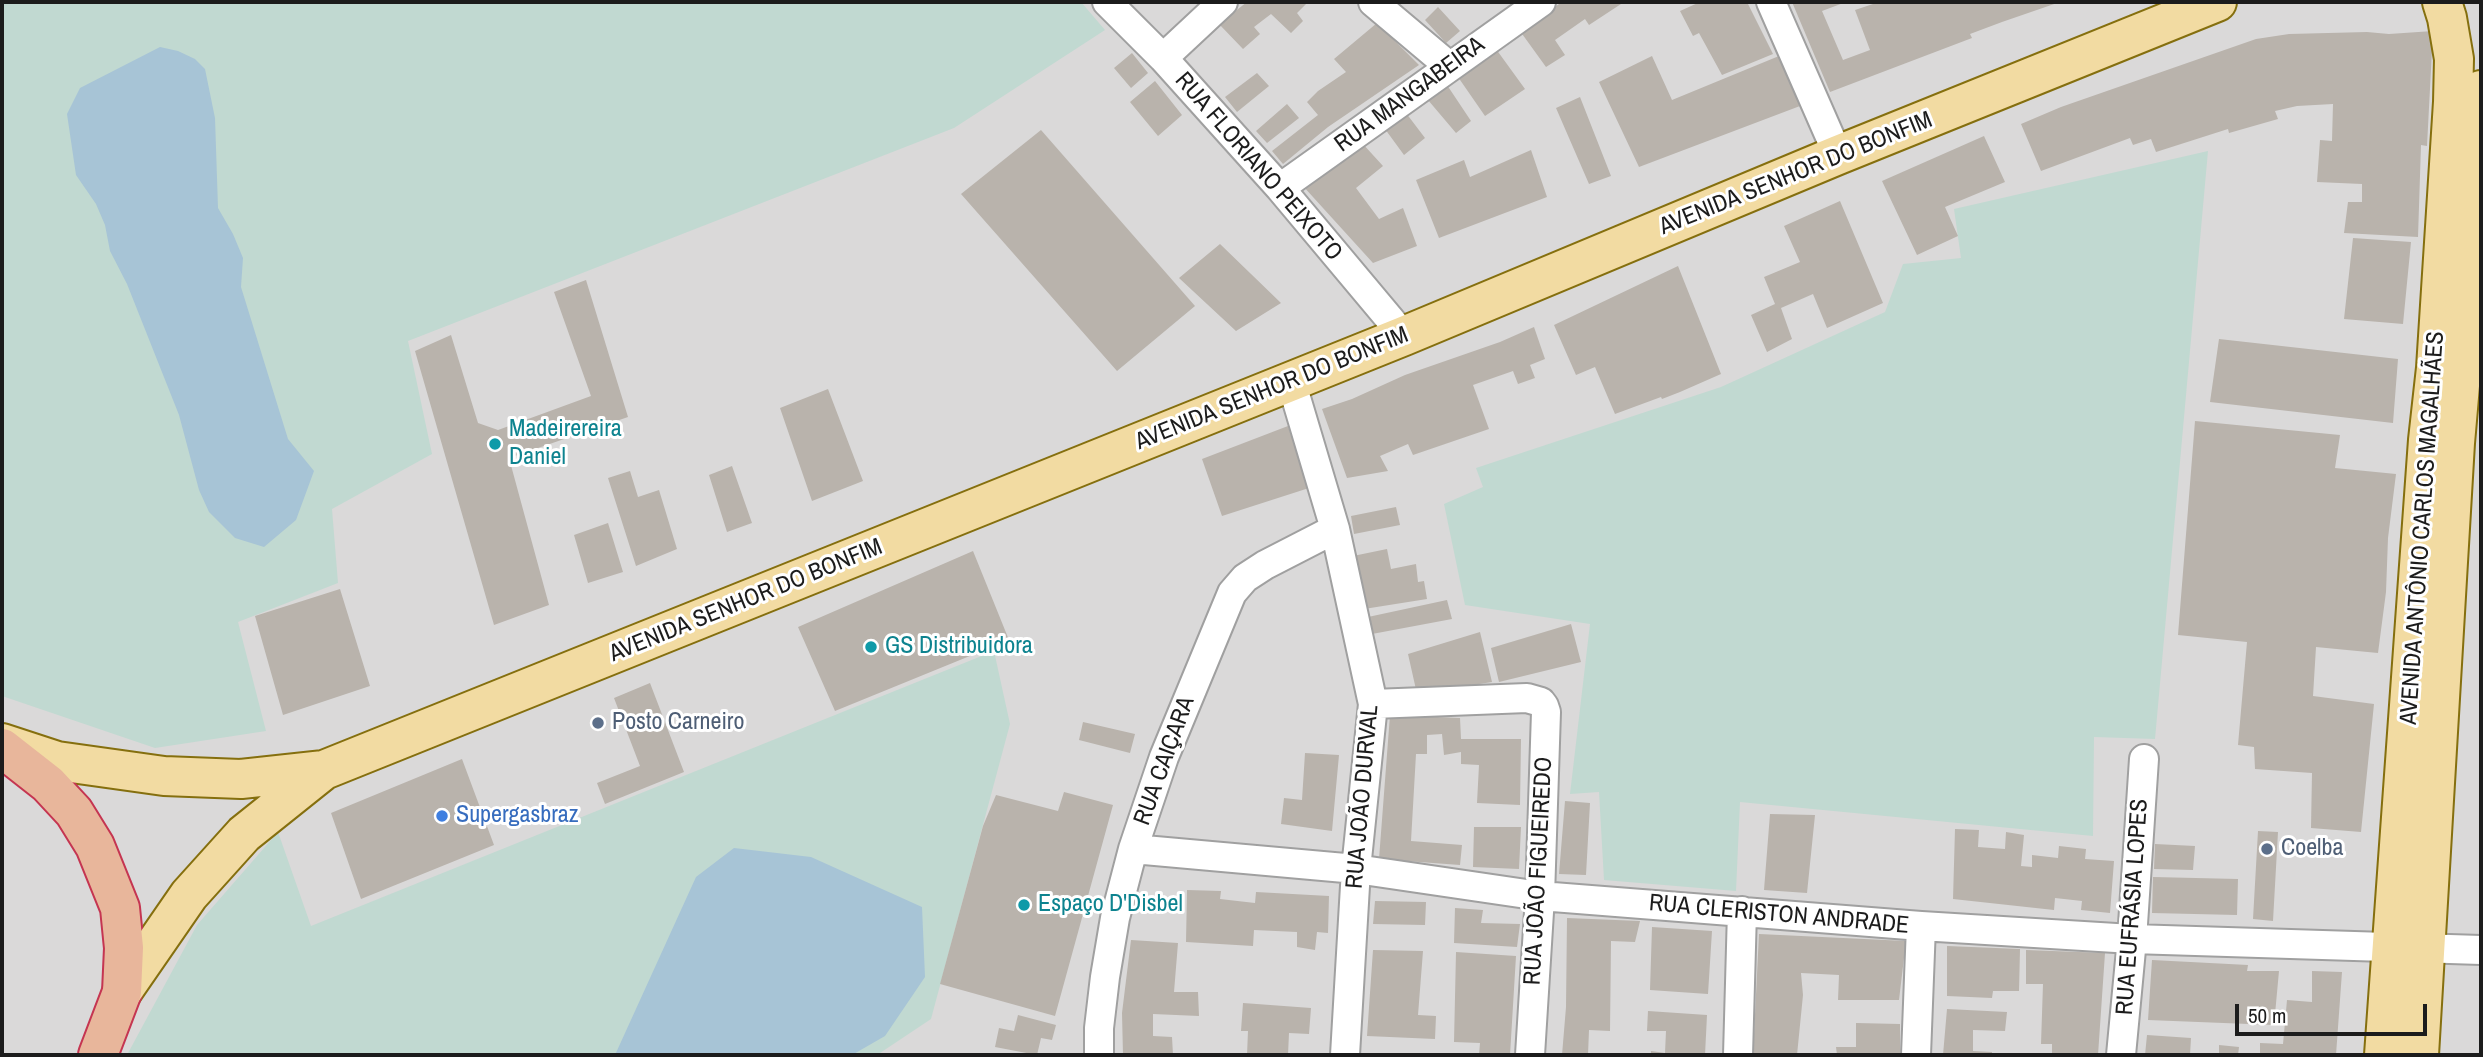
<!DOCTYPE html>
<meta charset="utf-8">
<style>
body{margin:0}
#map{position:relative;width:2483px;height:1057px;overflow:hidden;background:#eceae2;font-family:"Archivo Narrow",sans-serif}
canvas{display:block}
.frame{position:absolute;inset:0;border:4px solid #1c1c1c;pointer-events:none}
.scale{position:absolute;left:2235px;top:1004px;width:192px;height:32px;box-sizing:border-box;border:4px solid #1c1c1c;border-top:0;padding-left:9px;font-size:21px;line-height:24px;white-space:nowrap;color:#1c1c1c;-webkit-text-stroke:5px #fff;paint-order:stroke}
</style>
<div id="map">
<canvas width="2483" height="1057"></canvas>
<div class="frame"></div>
<div class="scale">50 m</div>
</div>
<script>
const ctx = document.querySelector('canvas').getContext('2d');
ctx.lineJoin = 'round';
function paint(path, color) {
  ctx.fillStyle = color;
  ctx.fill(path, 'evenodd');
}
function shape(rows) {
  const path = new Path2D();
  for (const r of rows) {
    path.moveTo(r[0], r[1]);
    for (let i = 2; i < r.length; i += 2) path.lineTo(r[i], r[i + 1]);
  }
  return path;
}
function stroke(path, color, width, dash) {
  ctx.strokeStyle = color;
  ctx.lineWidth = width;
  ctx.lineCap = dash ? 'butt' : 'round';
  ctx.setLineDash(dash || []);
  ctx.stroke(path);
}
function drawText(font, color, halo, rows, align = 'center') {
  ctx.font = font + ' "Archivo Narrow",sans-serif';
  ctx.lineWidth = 6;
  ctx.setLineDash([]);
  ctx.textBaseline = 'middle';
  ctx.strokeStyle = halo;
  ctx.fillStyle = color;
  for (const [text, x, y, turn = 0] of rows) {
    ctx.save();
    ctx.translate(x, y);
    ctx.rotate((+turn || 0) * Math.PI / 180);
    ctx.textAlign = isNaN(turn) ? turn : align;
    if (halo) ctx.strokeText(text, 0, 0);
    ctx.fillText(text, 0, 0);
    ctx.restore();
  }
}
const residential = shape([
 [2,2,2481,2,2481,1055,2,1055]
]);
const wetland = shape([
 [2,2,1081,2,1105,30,954,128,408,341,432,454,332,509,338,583,238,622,266,731,155,748,2,696],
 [2208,151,2155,739,2094,737,2093,836,1740,802,1736,891,1604,880,1599,792,1570,794,1590,624,1465,605,1444,504,1483,487,1476,468,1721,387,1885,312,1903,264,1961,258,1954,209],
 [994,651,1010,724,931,1019,877,1055,127,1055,197,925,278,832,311,926]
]);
const water = shape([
 [160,47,178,51,195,59,205,69,215,118,218,208,233,234,243,258,241,287,288,439,314,471,296,520,264,547,235,538,209,512,199,490,179,415,127,284,110,251,105,225,96,204,76,175,67,114,80,88],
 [734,848,811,857,922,907,925,977,885,1036,852,1055,615,1055,696,877]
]);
const building = shape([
 [1247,2,1308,2,1297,13,1303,21,1291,33,1271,14,1254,27,1260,34,1243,49,1219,24],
 [1562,2,1620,2,1621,4,1589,25,1585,19,1555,40,1565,55,1546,67,1520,31],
 [1700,2,1747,2,1773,54,1722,75,1699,33,1693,36,1680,11],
 [1792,2,1846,2,1822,11,1843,60,1870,50,1855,10,1879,2,2060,2,2002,22,1970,34,1972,38,1830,92],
 [1438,7,1460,31,1446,43,1425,20],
 [1377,23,1419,65,1328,127,1283,164,1272,151,1318,115,1307,102,1318,91,1346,72,1334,59],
 [2433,31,2427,146,2421,145,2418,237,2344,233,2348,202,2362,202,2362,184,2317,182,2320,140,2332,141,2333,104,2297,106,2275,111,2278,119,2229,133,2228,129,2156,152,2151,139,2133,145,2130,138,2041,171,2021,124,2061,107,2256,39,2289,34,2367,32,2389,34],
 [1496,49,1525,89,1485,116,1458,77],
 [1132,53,1148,73,1131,88,1114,68],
 [1652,56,1672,100,1779,56,1800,106,1639,167,1599,82],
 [1257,73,1269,86,1237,112,1225,97],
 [1155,81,1182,115,1158,136,1130,102],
 [1447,85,1471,121,1456,133,1428,100],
 [1580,97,1611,176,1589,184,1556,108],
 [1287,104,1299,118,1267,143,1256,131],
 [1406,113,1425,138,1404,155,1385,129],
 [1041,130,1195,306,1117,371,961,194],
 [1984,136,2005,182,1945,207,1958,236,1917,255,1882,181],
 [1362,143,1383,166,1356,188,1379,219,1403,208,1417,246,1373,263,1303,186],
 [1531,150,1547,197,1439,238,1416,180,1464,160,1470,177],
 [1840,201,1883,303,1827,328,1813,294,1781,308,1792,339,1767,352,1751,315,1775,304,1764,277,1800,262,1784,226],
 [2353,238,2411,242,2403,324,2344,319],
 [1220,244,1281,303,1236,331,1179,278],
 [1678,266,1721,374,1680,392,1662,399,1661,397,1615,414,1595,367,1576,375,1554,325],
 [586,280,628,417,509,458,549,605,494,625,415,351,451,335,478,423,498,430,591,396,554,292],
 [1534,327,1545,359,1530,365,1535,378,1518,384,1513,371,1473,385,1489,429,1413,455,1408,444,1380,456,1388,471,1347,478,1322,409,1352,399,1405,375,1500,342],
 [2219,339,2398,359,2393,423,2210,402],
 [828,389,863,481,812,501,780,408],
 [2195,421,2340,435,2335,468,2396,474,2388,538,2386,592,2378,653,2316,647,2313,696,2374,704,2361,832,2311,828,2312,773,2255,769,2254,747,2238,745,2247,642,2178,635],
 [1288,426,1309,488,1222,516,1202,459],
 [732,466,752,523,727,532,709,475],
 [630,471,638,497,659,490,677,549,636,566,608,478],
 [1396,507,1400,525,1354,534,1351,516],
 [608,523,623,572,588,583,574,535],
 [1387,549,1391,569,1416,564,1418,582,1424,581,1427,599,1364,609,1353,556],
 [973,551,1009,640,835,711,798,627],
 [340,589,370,686,283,715,255,616],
 [1447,600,1452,619,1372,634,1368,617],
 [1571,624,1581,662,1499,682,1491,648],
 [1480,632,1492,682,1417,694,1408,654],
 [650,683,684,772,605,804,597,783,640,766,614,698],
 [1390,715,1460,718,1461,739,1521,739,1520,805,1477,803,1479,765,1461,764,1461,752,1444,755,1442,734,1427,735,1427,754,1416,754,1411,841,1462,845,1460,865,1379,859],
 [1083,722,1135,734,1130,753,1079,740],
 [1305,753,1339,755,1332,831,1281,824,1284,798,1302,800],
 [462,759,494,845,361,899,331,813],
 [1064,792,1113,805,1055,1016,940,984,983,826,996,795,1058,811],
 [1565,801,1590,803,1586,875,1559,874],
 [1770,814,1815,815,1807,893,1764,890],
 [1474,827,1521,827,1519,869,1473,867],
 [1955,829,1979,830,1978,847,2005,849,2006,832,2024,835,2021,866,2032,867,2032,855,2058,858,2059,846,2086,849,2085,859,2114,861,2110,913,2081,910,2082,901,2055,898,2054,910,1953,899],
 [2258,831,2278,832,2273,921,2253,919],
 [2155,844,2195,846,2193,870,2154,869],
 [2153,877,2238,879,2237,915,2152,913],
 [1187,890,1221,891,1220,899,1255,903,1256,892,1329,896,1328,933,1317,932,1315,950,1297,947,1297,932,1254,930,1253,946,1186,942],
 [1375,901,1426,902,1425,925,1373,924],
 [1455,908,1483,910,1481,923,1520,924,1517,947,1454,943],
 [1567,918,1640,921,1635,942,1611,941,1610,1031,1589,1030,1588,1055,1562,1055,1566,1007],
 [1652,927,1712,931,1708,994,1650,990],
 [1759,934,1906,941,1899,1000,1838,1000,1839,975,1801,973,1803,995,1797,1055,1753,1055],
 [1131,940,1178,943,1174,992,1198,992,1199,1016,1153,1014,1153,1036,1172,1037,1173,1055,1123,1055,1122,1013],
 [1947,946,2020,949,2019,991,1993,991,1992,998,1947,996],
 [1373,950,1423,951,1418,1015,1436,1016,1435,1039,1367,1036],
 [2026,950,2105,953,2098,1055,2052,1055,2052,1044,2041,1044,2043,984,2026,984],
 [1456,952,1516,956,1510,1055,1479,1055,1480,1043,1454,1042],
 [2152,960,2248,965,2247,971,2279,971,2274,1025,2148,1020],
 [2312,971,2342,972,2336,1055,2260,1055,2260,1043,2283,1044,2287,1000,2312,1002],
 [1243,1003,1311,1008,1309,1034,1289,1033,1288,1055,1247,1055,1248,1031,1241,1031],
 [1947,1009,2007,1012,2005,1031,1973,1030,1973,1051,1992,1052,1992,1055,1943,1055],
 [1648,1011,1707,1015,1705,1055,1651,1055,1651,1051,1665,1053,1666,1031,1647,1031],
 [1018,1015,1056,1025,1052,1040,1041,1038,1037,1055,995,1047,999,1028,1014,1031],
 [1856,1023,1900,1024,1900,1055,1837,1055,1836,1047,1856,1047],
 [2147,1035,2191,1038,2190,1055,2145,1055],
 [2219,1045,2239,1047,2238,1055,2219,1055]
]);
const minor = shape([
 [1107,2,1163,58,1280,188,1404,336],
 [1373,2,1449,66],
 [1771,2,1838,155],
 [1163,58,1223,2],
 [1280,188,1541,2],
 [1291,381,1335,529,1373,704,1356,869,1345,1055],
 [1373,704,1527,698,1541,702,1544,706,1546,712,1540,896,1530,1055],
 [1133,849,1356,869,1540,896,1921,926,2132,939,2481,950],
 [1099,1055,1099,1028,1105,977,1115,918,1133,849,1164,757,1232,593,1245,578,1265,565,1335,529],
 [1738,1055,1742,911],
 [1916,1055,1921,926],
 [2121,1055,2132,939,2144,759]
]);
const primary = shape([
 [2,743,57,761,164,776,241,779,324,770,1404,336,1838,155,2217,2],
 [122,992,189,895,244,834,324,770],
 [2384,1055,2428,440,2436,368,2453,102,2454,59,2447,18,2442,2],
 [2419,1055,2455,443,2474,224,2481,90]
]);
const trunk = shape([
 [2,748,48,784,74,812,95,846,120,908,124,948,122,992,98,1055]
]);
const markers = [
 [495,444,7,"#0f9aa8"],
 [871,647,7,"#0f9aa8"],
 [598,723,7,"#5c6f8a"],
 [442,816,7,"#3f7fe0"],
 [2267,849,7,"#5c6f8a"],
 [1024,905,7,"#0f9aa8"]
];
const streetNames = [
 ["RUA MANGABEIRA",1410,95,-36],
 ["RUA FLORIANO PEIXOTO",1258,167,49],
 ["AVENIDA SENHOR DO BONFIM",1796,174,-22],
 ["AVENIDA SENHOR DO BONFIM",1272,389,-22],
 ["AVENIDA ANTÔNIO CARLOS MAGALHÃES",2423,528,-86],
 ["AVENIDA SENHOR DO BONFIM",746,601,-22],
 ["RUA CAIÇARA",1165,761,-70],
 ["RUA JOÃO DURVAL",1363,797,-85],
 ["RUA JOÃO FIGUEIREDO",1539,871,-87],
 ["RUA EUFRÁSIA LOPES",2133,907,-86],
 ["RUA CLERISTON ANDRADE",1779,915,5]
];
const cultureNames = [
 ["Madeirereira",509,430],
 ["Daniel",509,458],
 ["GS Distribuidora",885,647],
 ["Espaço D'Disbel",1038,905]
];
const serviceNames = [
 ["Posto Carneiro",612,723],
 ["Coelba",2281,849]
];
const shopNames = [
 ["Supergasbraz",456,816]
];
paint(residential, '#dad9d9');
paint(wetland, '#c1d9d1');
paint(water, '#a7c4d6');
paint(building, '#b9b3ac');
stroke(minor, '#a0a0a0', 32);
stroke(primary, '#856f0e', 42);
stroke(trunk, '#c53551', 42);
stroke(minor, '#fff', 28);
stroke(primary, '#f2dba2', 38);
stroke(trunk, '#e8b69b', 38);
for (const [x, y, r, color] of markers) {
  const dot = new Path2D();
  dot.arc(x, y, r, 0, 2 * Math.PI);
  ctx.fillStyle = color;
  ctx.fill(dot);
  stroke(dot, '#fff', 2.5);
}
drawText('24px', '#1c1c1c', '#fff', streetNames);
drawText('24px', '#0d838f', '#fff', cultureNames, 'left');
drawText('24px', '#4e5e75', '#fff', serviceNames, 'left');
drawText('24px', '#366cbe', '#fff', shopNames, 'left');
</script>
